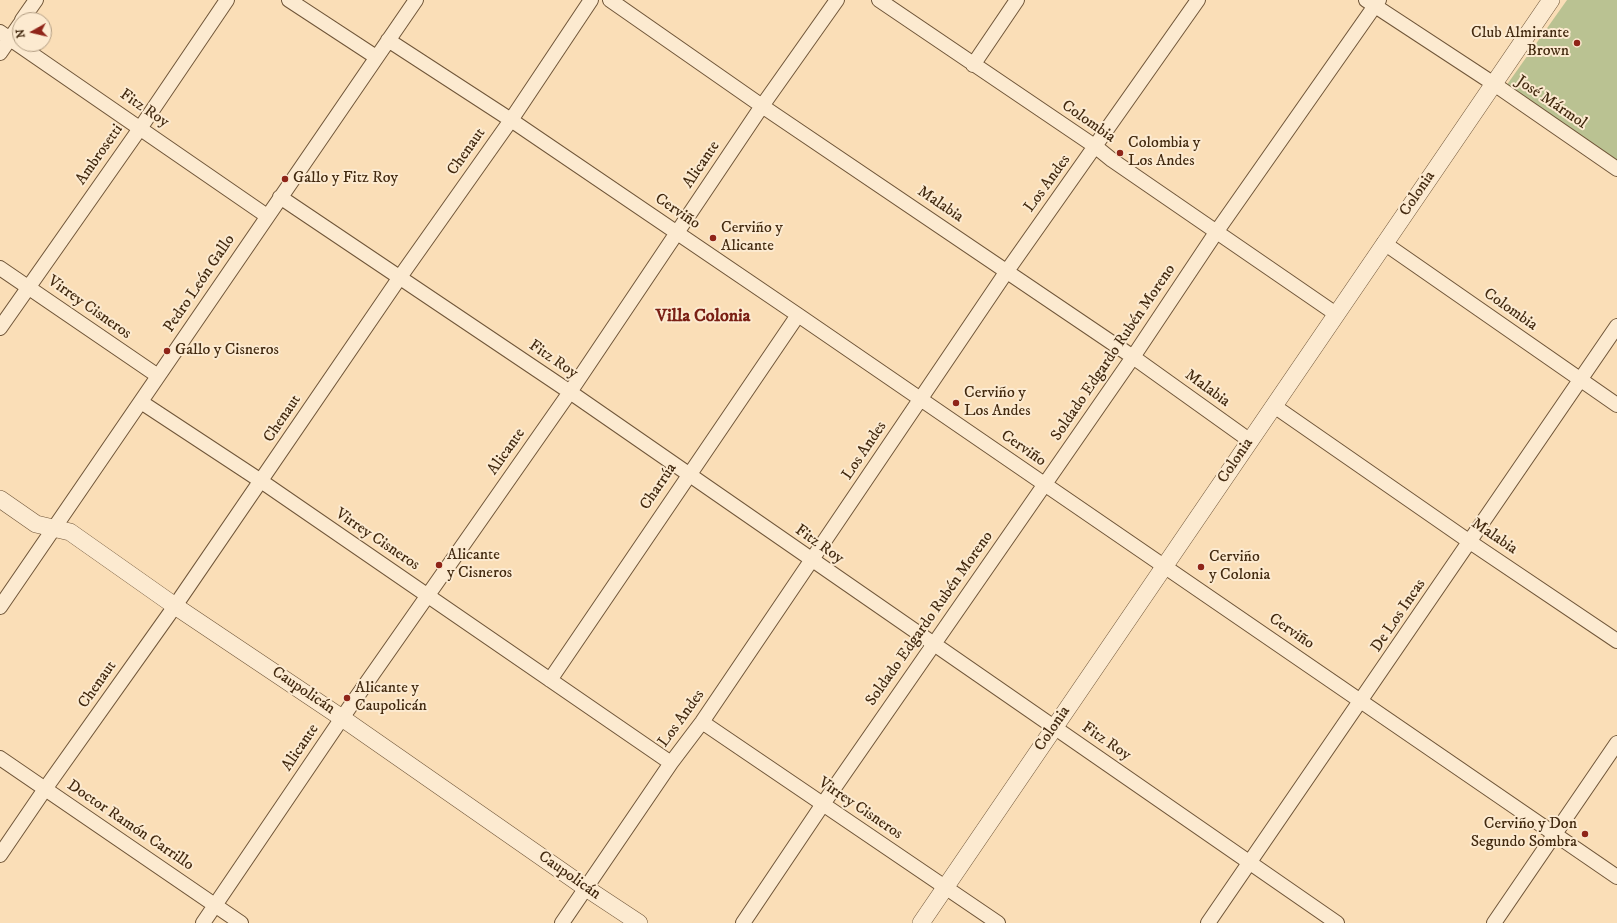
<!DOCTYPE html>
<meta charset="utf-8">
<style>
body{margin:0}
#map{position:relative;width:1617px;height:923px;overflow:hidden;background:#fadeb7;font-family:"IM FELL DW Pica",serif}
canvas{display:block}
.north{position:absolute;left:12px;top:12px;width:40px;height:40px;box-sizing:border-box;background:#fcead0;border:1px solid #b29d83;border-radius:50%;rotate:262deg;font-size:11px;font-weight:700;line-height:16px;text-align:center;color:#42290f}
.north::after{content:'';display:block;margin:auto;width:14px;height:18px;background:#8f2418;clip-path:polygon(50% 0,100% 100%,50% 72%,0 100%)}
</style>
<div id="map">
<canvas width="1617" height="923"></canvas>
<div class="north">N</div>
</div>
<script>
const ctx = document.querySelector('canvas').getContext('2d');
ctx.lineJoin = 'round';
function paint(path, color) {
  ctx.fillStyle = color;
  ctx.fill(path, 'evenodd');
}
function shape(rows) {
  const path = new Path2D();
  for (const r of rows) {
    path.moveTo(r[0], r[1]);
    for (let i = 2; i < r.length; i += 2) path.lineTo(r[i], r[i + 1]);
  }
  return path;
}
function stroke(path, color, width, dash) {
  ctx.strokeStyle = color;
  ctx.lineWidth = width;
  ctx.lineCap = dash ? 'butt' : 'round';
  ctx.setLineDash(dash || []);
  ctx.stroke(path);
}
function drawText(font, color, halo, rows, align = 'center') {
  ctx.font = font + ' "IM FELL DW Pica",serif';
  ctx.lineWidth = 4;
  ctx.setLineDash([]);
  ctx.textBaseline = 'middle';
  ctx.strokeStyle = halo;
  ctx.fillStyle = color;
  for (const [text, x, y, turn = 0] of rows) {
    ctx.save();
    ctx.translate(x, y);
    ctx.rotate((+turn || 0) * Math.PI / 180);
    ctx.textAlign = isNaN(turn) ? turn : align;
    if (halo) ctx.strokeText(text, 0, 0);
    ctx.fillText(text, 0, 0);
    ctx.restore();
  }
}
const green = shape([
 [1567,0,1617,0,1617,161,1506,86]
]);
const minor = shape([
 [289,0,376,57],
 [610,0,762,106,1133,357,1249,440],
 [879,0,1096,147,1112,160,1336,314],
 [1366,0,1494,84,1617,169],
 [22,20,36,0],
 [0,32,267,216],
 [388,40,511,120,798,315,1617,877],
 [0,53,20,24],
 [973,65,1017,0],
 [280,197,570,392,1337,923],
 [1384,243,1617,405],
 [0,268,158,376],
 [0,328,141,127,227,0],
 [141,402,261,481,671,763],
 [1274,406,1470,542,1617,641],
 [0,607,416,0],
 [550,680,798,315],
 [702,722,998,923],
 [0,758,241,923],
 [0,855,45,789,175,606,400,277,511,120,591,0],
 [203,923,342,718,570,392,762,106,837,0],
 [562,923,671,763,702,722,1007,271,1198,0],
 [743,923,823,804,1133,357,1217,231,1379,0],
 [1208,923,1617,326],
 [1494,923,1617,743]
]);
const tertiary = shape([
 [0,499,36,524,70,532,175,606,342,718,586,888,639,923],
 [921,923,1551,0]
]);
const markers = [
 [1577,43,4,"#8f2418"],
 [1120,153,4,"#8f2418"],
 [285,179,4,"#8f2418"],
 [713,238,4,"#8f2418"],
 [167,351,4,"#8f2418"],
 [956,403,4,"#8f2418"],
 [439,565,4,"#8f2418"],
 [1201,567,4,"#8f2418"],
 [347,698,4,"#8f2418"],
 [1585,834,4,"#8f2418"]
];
const poiNames = [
 ["Club Almirante",1569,34,"right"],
 ["Brown",1569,52,"right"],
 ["Colombia y",1128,144],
 ["Los Andes",1128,162],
 ["Gallo y Fitz Roy",293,179],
 ["Cerviño y",721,229],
 ["Alicante",721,247],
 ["Gallo y Cisneros",175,351],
 ["Cerviño y",964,394],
 ["Los Andes",964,412],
 ["Alicante",447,556],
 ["y Cisneros",447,574],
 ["Cerviño",1209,558],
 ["y Colonia",1209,576],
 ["Alicante y",355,689],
 ["Caupolicán",355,707],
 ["Cerviño y Don",1577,825,"right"],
 ["Segundo Sombra",1577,843,"right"]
];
const streetNames = [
 ["José Mármol",1551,103,34],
 ["Fitz Roy",144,109,34],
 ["Colombia",1088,122,35],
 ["Chenaut",467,152,-55],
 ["Ambrosetti",100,155,-55],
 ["Alicante",702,165,-56],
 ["Los Andes",1048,184,-54],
 ["Colonia",1418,194,-56],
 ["Malabia",940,205,34],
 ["Cerviño",677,212,34],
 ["Pedro León Gallo",200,284,-56],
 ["Virrey Cisneros",89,308,35],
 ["Colombia",1510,310,35],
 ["Soldado Edgardo Rubén Moreno",1114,353,-56],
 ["Fitz Roy",553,360,34],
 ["Malabia",1207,389,36],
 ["Chenaut",283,419,-56],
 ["Cerviño",1023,449,35],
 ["Los Andes",865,451,-56],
 ["Alicante",507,452,-55],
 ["Colonia",1236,461,-56],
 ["Charrúa",659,487,-56],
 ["Malabia",1494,537,34],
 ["Virrey Cisneros",377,540,34],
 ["Fitz Roy",819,545,35],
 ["De Los Incas",1399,616,-56],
 ["Soldado Edgardo Rubén Moreno",930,619,-55],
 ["Cerviño",1291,632,34],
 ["Chenaut",98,685,-55],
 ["Caupolicán",303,691,34],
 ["Los Andes",682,719,-54],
 ["Colonia",1053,729,-56],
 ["Fitz Roy",1106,742,34],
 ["Alicante",301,748,-56],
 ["Virrey Cisneros",860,809,34],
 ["Doctor Ramón Carrillo",130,826,34],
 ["Caupolicán",569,876,35]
];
const quarterNames = [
 ["Villa Colonia",703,317]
];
paint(green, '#bac292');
stroke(minor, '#705639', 16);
stroke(tertiary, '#705639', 18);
stroke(minor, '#fcead0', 14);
stroke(tertiary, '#fcead0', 17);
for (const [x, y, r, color] of markers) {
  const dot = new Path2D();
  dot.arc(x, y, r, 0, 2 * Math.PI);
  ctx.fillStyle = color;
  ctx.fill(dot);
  stroke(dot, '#fcead0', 1.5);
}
drawText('16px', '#42290f', '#fcead0', poiNames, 'left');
drawText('16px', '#42290f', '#fcead0', streetNames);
drawText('bold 18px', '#7a1f14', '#fcead0', quarterNames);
</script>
